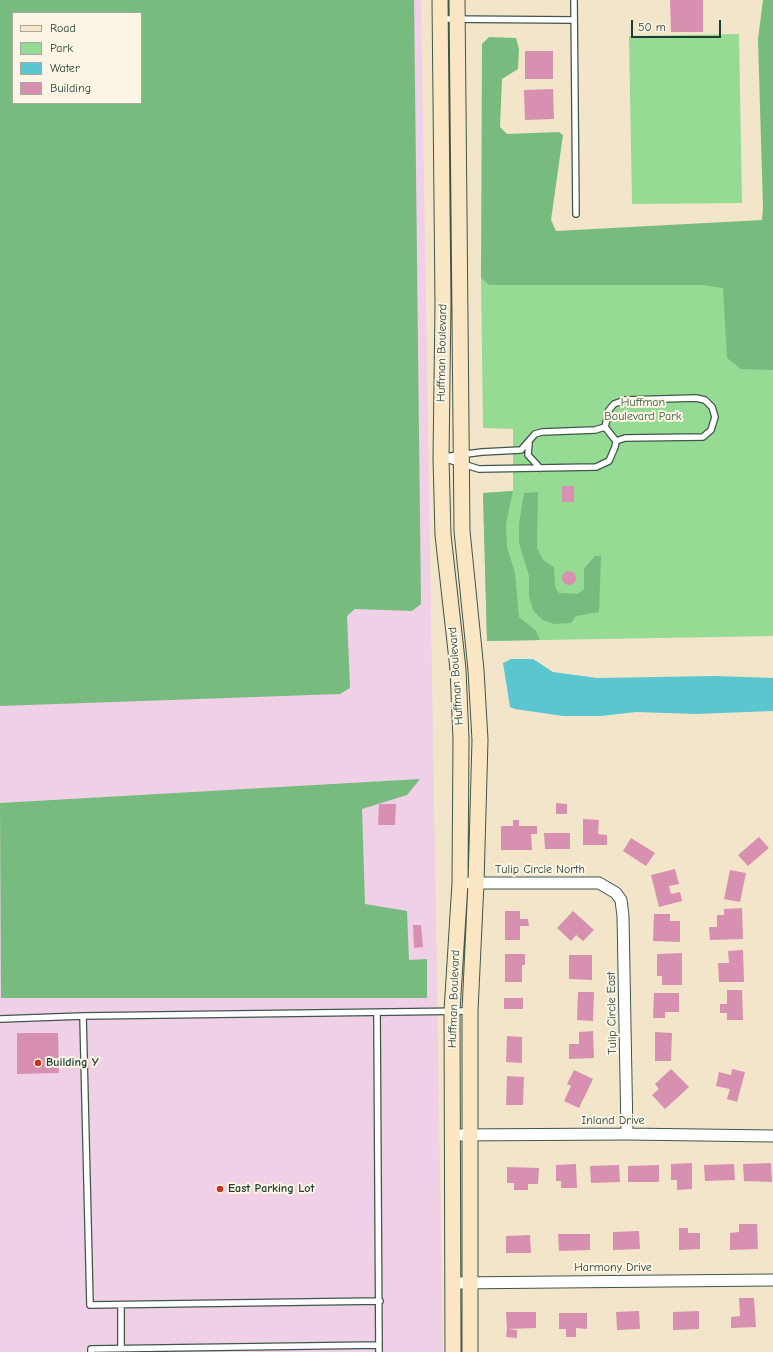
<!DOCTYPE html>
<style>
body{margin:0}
#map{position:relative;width:773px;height:1352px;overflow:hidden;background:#f3e5c9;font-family:"Comic Neue",sans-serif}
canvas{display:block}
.legend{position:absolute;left:12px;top:12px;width:130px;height:92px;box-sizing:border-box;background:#fcf5e5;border:1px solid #a4ab9e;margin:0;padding:5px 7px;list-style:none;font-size:12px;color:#1f3d34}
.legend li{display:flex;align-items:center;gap:8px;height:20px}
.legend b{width:20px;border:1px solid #a4ab9e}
.scale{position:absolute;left:631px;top:20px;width:90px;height:18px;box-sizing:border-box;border:2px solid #1f3d34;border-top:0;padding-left:5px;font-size:12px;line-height:14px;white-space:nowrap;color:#1f3d34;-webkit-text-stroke:3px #fcf5e5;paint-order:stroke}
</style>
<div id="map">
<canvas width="773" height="1352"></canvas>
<ul class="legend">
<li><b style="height:5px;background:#fbe6c4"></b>Road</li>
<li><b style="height:11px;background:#96db94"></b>Park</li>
<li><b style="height:11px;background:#59c6d0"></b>Water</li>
<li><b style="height:11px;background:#d790b0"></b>Building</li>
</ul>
<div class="scale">50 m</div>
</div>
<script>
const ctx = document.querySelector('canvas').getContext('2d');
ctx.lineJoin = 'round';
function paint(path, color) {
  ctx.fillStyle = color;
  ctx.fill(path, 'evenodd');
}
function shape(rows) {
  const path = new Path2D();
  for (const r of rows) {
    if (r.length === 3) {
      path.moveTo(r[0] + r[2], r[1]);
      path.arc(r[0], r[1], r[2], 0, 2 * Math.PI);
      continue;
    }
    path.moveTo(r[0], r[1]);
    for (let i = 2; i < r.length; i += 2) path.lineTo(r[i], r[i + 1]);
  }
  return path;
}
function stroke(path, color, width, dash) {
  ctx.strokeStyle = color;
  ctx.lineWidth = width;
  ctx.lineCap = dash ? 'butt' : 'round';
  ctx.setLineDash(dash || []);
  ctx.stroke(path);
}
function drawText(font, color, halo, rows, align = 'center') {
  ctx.font = font + ' "Comic Neue",sans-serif';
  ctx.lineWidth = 4;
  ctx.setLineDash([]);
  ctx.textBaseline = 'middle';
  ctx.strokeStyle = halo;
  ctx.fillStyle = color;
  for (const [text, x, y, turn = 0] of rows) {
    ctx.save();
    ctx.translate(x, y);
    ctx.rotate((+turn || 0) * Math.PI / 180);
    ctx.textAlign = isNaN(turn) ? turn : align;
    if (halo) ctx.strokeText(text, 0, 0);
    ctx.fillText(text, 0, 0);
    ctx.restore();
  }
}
const built = shape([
 [0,0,421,0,443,1352,0,1352],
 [13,13,141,13,141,103,13,103]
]);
const green = shape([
 [739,34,742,203,632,204,629,36],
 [481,278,773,280,773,636,487,641,483,493,513,491,513,429,483,428]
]);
const forest = shape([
 [0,0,414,0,421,604,412,611,355,609,347,616,350,688,340,694,0,706],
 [13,13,141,13,141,103,13,103],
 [763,0,773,0,773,370,741,369,727,358,723,288,702,285,489,285,481,278,482,44,489,37,516,38,519,49,518,69,502,79,500,127,507,134,559,132,563,135,551,220,556,231,762,220,763,207,758,39],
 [513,491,506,524,507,547,515,573,519,617,536,631,540,640,487,641,483,493],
 [538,492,537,548,543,560,554,567,555,587,559,593,578,594,584,589,584,569,595,556,601,556,599,612,576,616,571,623,554,624,542,620,533,610,529,597,529,576,519,543,519,524,524,493],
 [420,779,407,795,362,809,365,904,407,911,409,960,427,959,427,998,1,998,0,803]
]);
const water = shape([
 [511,659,533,659,553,672,597,678,715,676,773,678,773,711,696,714,636,712,601,716,563,716,515,709,510,707,503,663]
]);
const building = shape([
 [670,0,703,0,703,32,671,32],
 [525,51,553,51,553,79,525,79],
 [553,89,554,119,525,120,524,90],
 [562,486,574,486,574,502,562,502],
 [569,578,7],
 [556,803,567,804,567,814,556,814],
 [379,804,396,804,395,825,378,825],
 [583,819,599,820,598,834,607,835,607,845,583,845],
 [513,820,519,820,519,826,537,826,537,834,531,834,532,850,501,850,501,826,513,826],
 [544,833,570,833,570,849,545,849],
 [759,837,769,848,748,866,738,855],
 [631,838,655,853,646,866,623,851],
 [675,869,679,884,669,886,671,894,680,892,682,901,659,907,651,875],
 [730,870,746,873,740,902,724,899],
 [742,908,743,939,710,940,709,927,717,927,717,915,724,915,724,909],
 [505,911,520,911,520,919,528,919,529,926,520,926,520,940,505,940],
 [573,911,594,930,583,941,576,935,571,941,557,928],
 [654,914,670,914,670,921,680,921,680,942,653,941],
 [413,925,421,925,423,947,414,948],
 [743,950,744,982,719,982,718,963,729,963,728,951],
 [682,953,682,985,662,985,662,976,657,976,657,954],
 [505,954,525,954,525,965,522,965,522,982,505,982],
 [569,955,592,955,592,980,569,979],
 [727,990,742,990,743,1020,727,1020,727,1013,720,1013,720,1004,727,1004],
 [578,992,594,992,593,1021,577,1020],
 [654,993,679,993,679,1012,665,1012,665,1018,653,1018],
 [504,998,523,998,523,1009,504,1009],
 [593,1031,594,1058,569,1059,569,1044,579,1044,579,1032],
 [655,1032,672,1033,671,1061,655,1061],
 [17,1033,58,1033,59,1073,17,1074],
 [507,1036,522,1037,522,1063,506,1062],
 [671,1069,689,1087,665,1109,652,1095,659,1089,655,1084],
 [732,1069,745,1072,737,1102,727,1099,730,1089,716,1086,719,1072,731,1075],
 [574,1070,593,1079,579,1108,564,1101,571,1086,567,1084],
 [507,1076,524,1077,523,1105,506,1105],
 [692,1163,692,1189,677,1190,677,1180,671,1180,671,1164],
 [771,1163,772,1182,744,1181,743,1164],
 [576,1164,577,1188,561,1188,561,1181,556,1181,556,1165],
 [734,1164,735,1180,705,1181,704,1165],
 [619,1165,620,1182,591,1183,590,1166],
 [659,1165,659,1182,628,1182,628,1166],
 [507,1167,539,1168,538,1184,528,1184,528,1190,514,1190,514,1183,507,1183],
 [739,1224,757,1224,758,1249,730,1250,730,1233,739,1232],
 [679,1228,688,1228,688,1233,700,1233,700,1249,679,1250],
 [639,1231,640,1249,613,1250,613,1232],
 [558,1234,590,1234,590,1250,559,1251],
 [530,1235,531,1253,506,1253,506,1236],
 [739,1298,754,1298,756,1327,731,1328,731,1317,740,1316],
 [639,1311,640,1329,617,1330,616,1312],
 [699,1311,699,1329,673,1330,673,1312],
 [506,1312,536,1312,536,1328,507,1329],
 [559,1313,587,1313,587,1329,576,1328,576,1337,566,1337,566,1329,559,1329],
 [507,1329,517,1330,517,1338,506,1337]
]);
const lane = shape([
 [574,0,576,214],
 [440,19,574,20],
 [529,443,528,455,540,468],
 [443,457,482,452,521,450,535,434,542,432,595,430,605,427],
 [443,458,479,469,596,467,609,461,615,447,616,441,605,427,609,410,614,404,625,400,696,398,705,400,712,407,715,417,711,430,703,437,625,438,616,441],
 [377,1013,379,1352],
 [0,1019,83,1016],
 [380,1301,90,1305,83,1016,469,1011],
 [121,1305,121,1348],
 [91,1352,91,1349,379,1345]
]);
const street = shape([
 [470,883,599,883,616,893,621,900,623,916,627,1134],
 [452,1135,627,1134,773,1136],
 [453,1283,773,1280]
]);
const secondary = shape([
 [440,0,443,304,441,458,443,535,458,669,461,739,460,883,452,1011,453,1352],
 [457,0,462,531,476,670,480,740,476,883,470,1011,470,1352]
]);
const markers = [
 [38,1063,4,"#c8321e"],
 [220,1189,4,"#c8321e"]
];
const streetNames = [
 ["Huffman Boulevard",442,353,-89],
 ["Huffman Boulevard",456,676,-94],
 ["Tulip Circle North",540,870],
 ["Huffman Boulevard",454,999,-88],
 ["Tulip Circle East",612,1013,-91],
 ["Inland Drive",613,1121],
 ["Harmony Drive",613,1268]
];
const parkNames = [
 ["Huffman",643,403],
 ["Boulevard Park",643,417]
];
const poiNames = [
 ["Building Y",46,1063],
 ["East Parking Lot",228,1189]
];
paint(built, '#efd0e6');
paint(green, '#96db94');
paint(forest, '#78bb7e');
paint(water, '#59c6d0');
paint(building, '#d790b0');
stroke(lane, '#3f564a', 8);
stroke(street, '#3f564a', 13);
stroke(secondary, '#3f564a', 17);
stroke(lane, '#fff', 5.5);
stroke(street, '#fff', 11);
stroke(secondary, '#fbe6c4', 15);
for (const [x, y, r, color] of markers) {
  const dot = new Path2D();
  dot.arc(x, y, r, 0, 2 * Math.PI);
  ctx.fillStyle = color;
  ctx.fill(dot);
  stroke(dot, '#fcf5e5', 1.5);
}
drawText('12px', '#1f3d34', '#fcf5e5', streetNames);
drawText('12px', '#375d47', '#fcf5e5', parkNames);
drawText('bold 12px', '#1f3d34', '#fcf5e5', poiNames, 'left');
</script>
